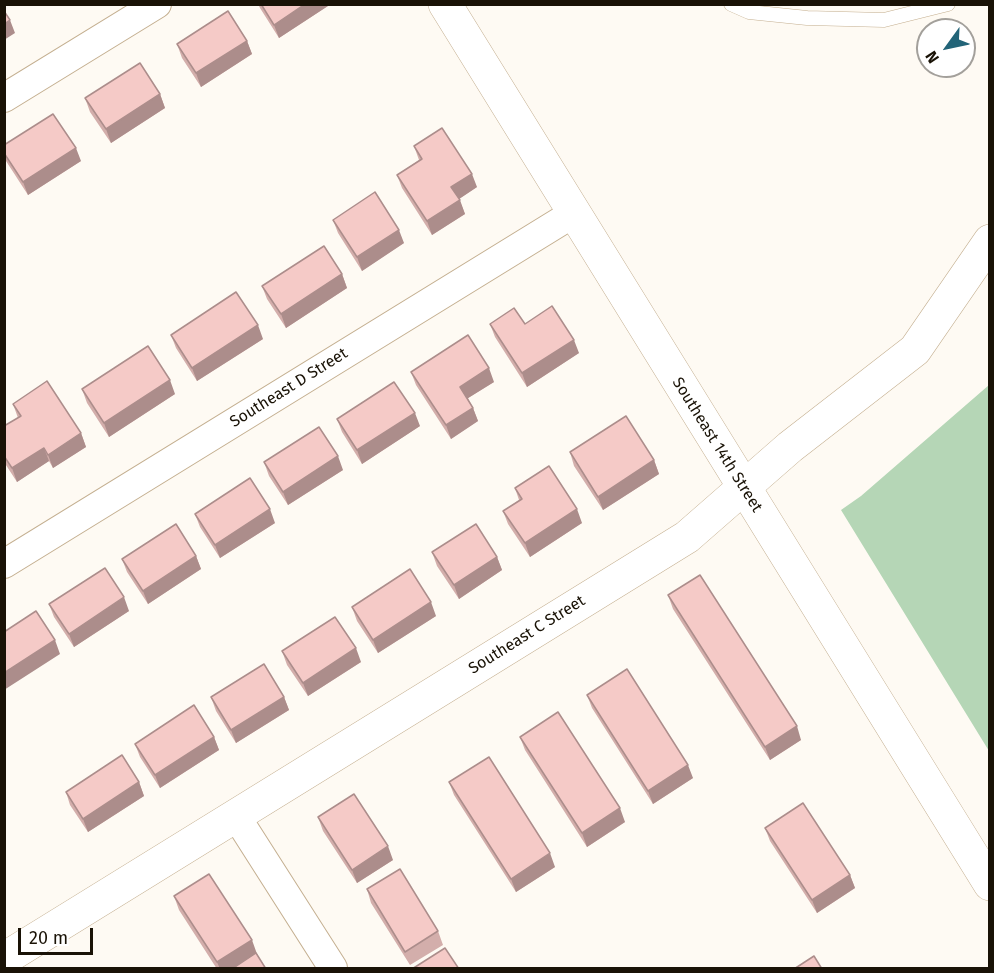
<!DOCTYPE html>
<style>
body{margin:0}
#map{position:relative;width:994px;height:973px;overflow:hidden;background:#fefaf3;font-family:"Fira Sans",sans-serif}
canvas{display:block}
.frame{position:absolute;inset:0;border:6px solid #191206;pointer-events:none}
.north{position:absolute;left:916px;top:18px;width:60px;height:60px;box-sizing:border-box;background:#fff;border:2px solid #a3a09b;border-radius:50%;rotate:237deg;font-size:16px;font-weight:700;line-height:24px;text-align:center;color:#191206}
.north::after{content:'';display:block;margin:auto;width:21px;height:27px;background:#226478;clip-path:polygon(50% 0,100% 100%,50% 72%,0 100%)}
.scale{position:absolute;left:18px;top:928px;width:75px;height:27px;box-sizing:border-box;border:3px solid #191206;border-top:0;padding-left:8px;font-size:18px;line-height:21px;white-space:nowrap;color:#191206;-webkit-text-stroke:4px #fff;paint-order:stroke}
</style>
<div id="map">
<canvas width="994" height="973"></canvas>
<div class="frame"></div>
<div class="north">N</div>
<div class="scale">20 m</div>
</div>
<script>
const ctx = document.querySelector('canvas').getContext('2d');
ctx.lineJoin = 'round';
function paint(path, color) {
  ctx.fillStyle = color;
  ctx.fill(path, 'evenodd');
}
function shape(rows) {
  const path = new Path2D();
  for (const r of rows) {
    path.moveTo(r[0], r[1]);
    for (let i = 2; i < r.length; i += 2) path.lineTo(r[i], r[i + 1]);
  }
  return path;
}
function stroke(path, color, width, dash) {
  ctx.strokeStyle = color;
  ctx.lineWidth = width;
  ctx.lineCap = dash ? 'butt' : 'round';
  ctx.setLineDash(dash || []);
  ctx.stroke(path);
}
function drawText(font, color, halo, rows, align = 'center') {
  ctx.font = font + ' "Fira Sans",sans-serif';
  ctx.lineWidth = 5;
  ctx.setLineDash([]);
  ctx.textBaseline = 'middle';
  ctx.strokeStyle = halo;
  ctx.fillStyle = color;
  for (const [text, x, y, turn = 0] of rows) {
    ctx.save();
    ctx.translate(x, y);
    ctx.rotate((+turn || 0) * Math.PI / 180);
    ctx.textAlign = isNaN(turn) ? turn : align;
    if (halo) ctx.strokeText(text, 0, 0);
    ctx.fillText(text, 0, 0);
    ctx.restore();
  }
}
const green = shape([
 [989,385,989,751,841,510,861,496]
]);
const lane = shape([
 [731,4,749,12,807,18,884,20,948,4]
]);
const street = shape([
 [4,98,157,4],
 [4,564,574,213],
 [236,816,333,968]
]);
const secondary = shape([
 [4,959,687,537,790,447,915,350,990,241]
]);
const primary = shape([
 [445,4,990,884]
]);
const wall = shape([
 [258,4,331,4,279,38,260,8],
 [247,41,252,54,201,87,182,58,177,44],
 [160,94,165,108,111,143,90,112,85,98],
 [4,145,81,161,28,195,6,161,4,157],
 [414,146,477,187,459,199,465,214,432,235,402,188,397,175,419,160],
 [333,220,404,243,362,271,338,233],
 [342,274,347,288,286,328,267,299,262,286],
 [490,324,525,324,579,353,527,387,495,337],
 [171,335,263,339,197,381,176,348],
 [411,372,494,382,468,398,473,408,478,421,451,439,416,385],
 [82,389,175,394,109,437,87,403],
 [13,404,81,433,86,447,53,468,49,461,17,482,4,462,4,426,18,418],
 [337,419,420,426,362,464,342,432],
 [570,452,654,460,659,474,603,510,574,466],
 [264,462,343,470,288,505,269,476],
 [515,488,582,523,530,557,508,524,503,511,519,500],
 [195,514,275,523,220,558,200,527],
 [432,552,497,557,502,570,459,599,437,566],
 [196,556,201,569,148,604,127,572,122,559],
 [668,595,801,740,770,760,673,609],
 [49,604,129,611,74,647,54,617],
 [352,607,436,616,378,653,357,621],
 [282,651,361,662,308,696,287,665],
 [587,695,693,778,653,804,592,708],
 [211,697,284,697,289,710,236,743,216,711],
 [214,737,219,750,160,788,140,757,135,744],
 [520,737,625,822,587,847,525,750],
 [139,782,144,796,88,832,70,805,66,792],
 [449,782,555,867,516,892,454,795],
 [318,817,393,860,357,883,323,831],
 [765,828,850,875,855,888,817,913,770,841],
 [367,889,438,931,443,945,410,965,371,903],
 [174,896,257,954,266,969,217,969,179,910]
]);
const shadedWall = shape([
 [305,4,331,4,279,38,274,25],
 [10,20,15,33,4,40,4,24],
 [247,41,252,54,201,87,196,73],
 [160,94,165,108,111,143,106,129],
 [76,148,81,161,28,195,23,182],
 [472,174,477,187,456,201,451,187],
 [460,200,465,214,432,235,427,221],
 [399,230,404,243,362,271,357,257],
 [342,274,347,288,286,328,281,314],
 [258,325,263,339,197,381,192,368],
 [574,340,579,353,527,387,522,373],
 [489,368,494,382,465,400,460,387],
 [170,380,175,394,109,437,104,423],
 [473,408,478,421,451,439,446,425],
 [415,413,420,426,362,464,357,450],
 [81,433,86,447,53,468,48,455],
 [44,448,49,461,17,482,12,468],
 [338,456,343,470,288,505,283,492],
 [654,460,659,474,603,510,598,497],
 [270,509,275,523,220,558,215,545],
 [577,509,582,523,530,557,525,543],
 [196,556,201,569,148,604,143,591],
 [497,557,502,570,459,599,454,585],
 [124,597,129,611,74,647,69,634],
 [431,602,436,616,378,653,373,640],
 [55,640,60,654,4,690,4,673],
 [356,648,361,662,308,696,303,683],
 [284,697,289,710,236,743,231,730],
 [797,726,801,740,770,760,765,747],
 [214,737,219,750,160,788,155,775],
 [688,765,693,778,653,804,648,791],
 [139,782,144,796,88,832,83,819],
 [620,808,625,822,587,847,582,833],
 [388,846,393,860,357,883,352,870],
 [550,853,555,867,516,892,511,879],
 [850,875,855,888,817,913,812,900],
 [252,940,257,954,234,969,220,969,217,962]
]);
const building = shape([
 [261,4,305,4,274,25,261,4],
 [4,11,10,20,4,24,4,11],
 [228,11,247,41,196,73,177,44,228,11],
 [140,63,160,94,106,129,85,98,140,63],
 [53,114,76,148,23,182,4,153,4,145,53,114],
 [442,128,472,174,451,187,460,200,427,221,397,175,422,159,414,146,442,128],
 [375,192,399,230,357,257,333,220,375,192],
 [324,246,342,274,281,314,262,286,324,246],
 [236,292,258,325,192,368,171,335,236,292],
 [552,306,574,340,522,373,490,324,514,308,525,324,552,306],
 [468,335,489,368,460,387,473,408,446,425,411,372,468,335],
 [148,346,170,380,104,423,82,389,148,346],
 [47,381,81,433,48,455,44,448,12,468,4,456,4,426,21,416,13,404,47,381],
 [394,382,415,413,357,450,337,419,394,382],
 [626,416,654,460,598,497,570,452,626,416],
 [319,427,338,456,283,492,264,462,319,427],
 [549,466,577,509,525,543,503,511,522,499,515,488,549,466],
 [250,478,270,509,215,545,195,514,250,478],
 [176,524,196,556,143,591,122,559,176,524],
 [476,524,497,557,454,585,432,552,476,524],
 [105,568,124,597,69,634,49,604,105,568],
 [410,569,431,602,373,640,352,607,410,569],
 [700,575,797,726,765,747,668,595,700,575],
 [36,611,55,640,4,673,4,632,36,611],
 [335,617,356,648,303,683,282,651,335,617],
 [264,664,284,697,231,730,211,697,264,664],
 [627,669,688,765,648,791,587,695,627,669],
 [194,705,214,737,155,775,135,744,194,705],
 [558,712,620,808,582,833,520,737,558,712],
 [122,755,139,782,83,819,66,792,122,755],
 [489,757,550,853,511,879,449,782,489,757],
 [354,794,388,846,352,870,318,817,354,794],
 [803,803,850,875,812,900,765,828,803,803],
 [400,869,438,931,405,952,367,889,400,869],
 [209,874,252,940,217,962,174,896,209,874],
 [445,948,459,969,412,969,445,948],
 [256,953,266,969,232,969,256,953],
 [814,956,822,969,794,969,814,956]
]);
const streetNames = [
 ["Southeast D Street",289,388,-32],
 ["Southeast 14th Street",717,445,58],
 ["Southeast C Street",527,635,-32]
];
paint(green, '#b5d6b6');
stroke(lane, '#c4af90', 15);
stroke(street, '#c4af90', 30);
stroke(secondary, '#c4af90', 34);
stroke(primary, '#c4af90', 34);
stroke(lane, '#fff', 14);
stroke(street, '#fff', 28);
stroke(secondary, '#fff', 33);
stroke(primary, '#fff', 33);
paint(wall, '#d3aeab');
paint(shadedWall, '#ac8d8b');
paint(building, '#f5cac7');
stroke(building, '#ac8d8b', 1.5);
drawText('16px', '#191206', '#fff', streetNames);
</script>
